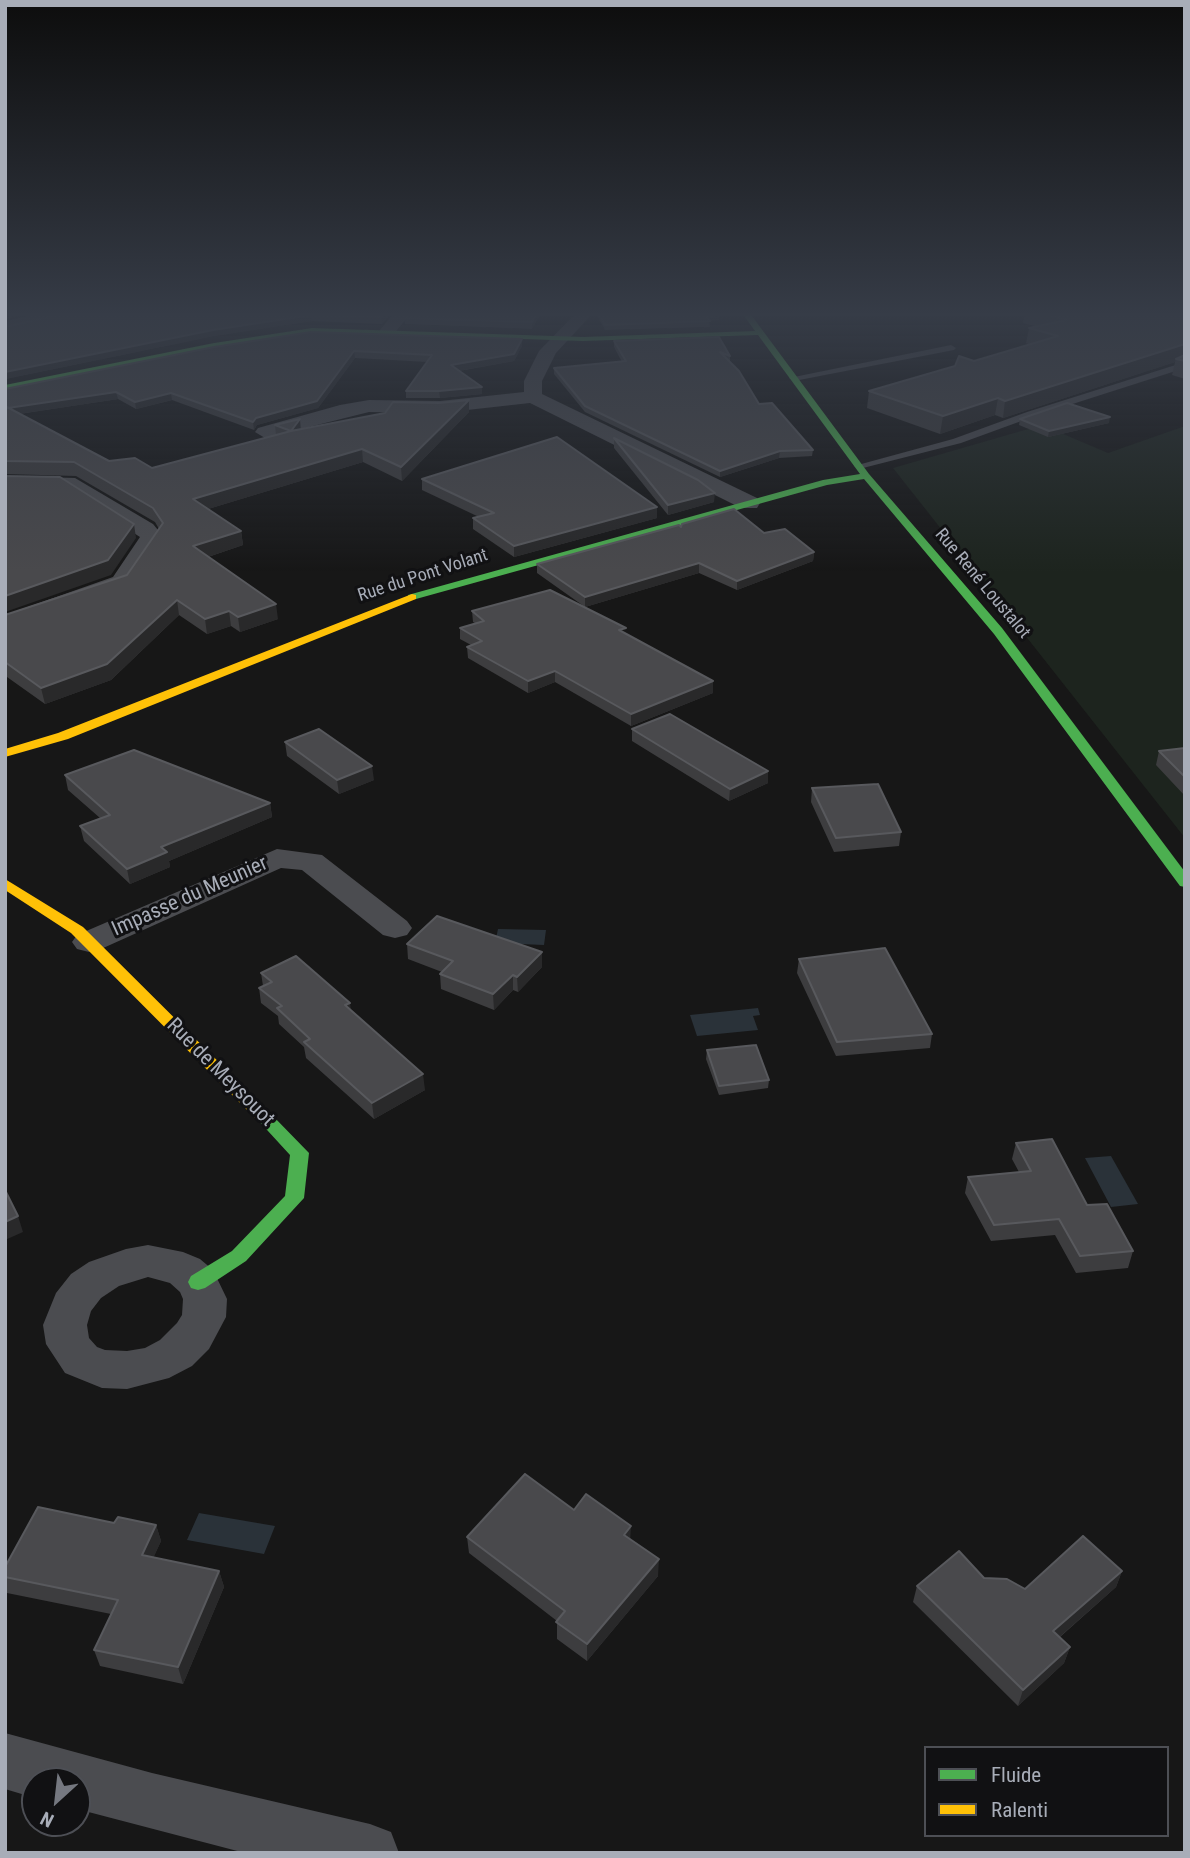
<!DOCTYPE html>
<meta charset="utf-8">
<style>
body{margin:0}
#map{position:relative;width:1190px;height:1858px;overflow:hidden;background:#171717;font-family:"Roboto Condensed",sans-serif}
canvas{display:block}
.frame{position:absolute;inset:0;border:7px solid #a8adb8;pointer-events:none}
.legend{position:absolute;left:924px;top:1746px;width:245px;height:91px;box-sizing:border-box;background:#111113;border:2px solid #4d4f55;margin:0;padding:9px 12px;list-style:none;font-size:21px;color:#a8adb8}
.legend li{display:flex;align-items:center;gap:14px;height:35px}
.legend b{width:35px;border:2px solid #4d4f55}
.north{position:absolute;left:21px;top:1767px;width:70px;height:70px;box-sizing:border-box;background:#111113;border:2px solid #4d4f55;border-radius:50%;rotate:207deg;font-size:19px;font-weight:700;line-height:28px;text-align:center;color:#a8adb8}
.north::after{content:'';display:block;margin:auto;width:24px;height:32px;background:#757880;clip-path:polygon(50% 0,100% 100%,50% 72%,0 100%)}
</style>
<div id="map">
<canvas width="1190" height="1858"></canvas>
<div class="frame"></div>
<ul class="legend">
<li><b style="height:9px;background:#4caf50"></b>Fluide</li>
<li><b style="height:9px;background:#ffc107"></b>Ralenti</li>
</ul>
<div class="north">N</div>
</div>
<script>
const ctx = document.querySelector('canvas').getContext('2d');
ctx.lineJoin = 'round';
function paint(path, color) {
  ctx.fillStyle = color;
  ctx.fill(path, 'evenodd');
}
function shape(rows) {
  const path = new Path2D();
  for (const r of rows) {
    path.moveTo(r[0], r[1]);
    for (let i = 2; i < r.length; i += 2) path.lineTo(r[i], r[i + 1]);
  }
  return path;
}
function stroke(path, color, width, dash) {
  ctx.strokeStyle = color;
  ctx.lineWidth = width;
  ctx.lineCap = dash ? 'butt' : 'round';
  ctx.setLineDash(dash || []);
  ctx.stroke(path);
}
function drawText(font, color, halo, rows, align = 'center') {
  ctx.font = font + ' "Roboto Condensed",sans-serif';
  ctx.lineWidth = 6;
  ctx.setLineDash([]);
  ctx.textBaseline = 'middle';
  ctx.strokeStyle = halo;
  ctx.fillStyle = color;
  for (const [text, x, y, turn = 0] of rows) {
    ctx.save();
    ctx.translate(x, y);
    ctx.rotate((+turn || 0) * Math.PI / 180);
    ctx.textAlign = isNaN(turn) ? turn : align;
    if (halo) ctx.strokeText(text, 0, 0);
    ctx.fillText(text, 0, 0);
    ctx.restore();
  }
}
const green = shape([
 [1042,425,1108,453,1185,426,1185,838,893,468]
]);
const water = shape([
 [498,929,546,930,544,945,495,943],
 [758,1008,760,1015,753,1016,758,1030,697,1036,690,1015],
 [1111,1156,1138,1204,1111,1207,1085,1158],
 [199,1513,275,1526,264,1554,187,1540]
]);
const lane = shape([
 [951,345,956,348,954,350,794,381,789,378,951,345],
 [1185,362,1185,368,1035,416,961,443,859,469,854,466,953,439,1027,412,1185,362]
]);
const street = shape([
 [47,312,78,312,76,315,5,331,5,321,47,312],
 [395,312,412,312,393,335,381,335,379,331,395,312],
 [577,312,594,312,556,353,542,381,542,394,757,498,760,503,757,508,741,508,530,403,440,413,369,412,265,438,255,432,258,428,340,405,369,400,440,401,524,392,524,381,539,351,577,312],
 [5,476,75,478,153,524,163,536,129,587,5,630,5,615,113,577,140,537,64,488,5,488,5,476],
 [277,849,322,855,407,921,412,928,407,935,395,938,383,935,302,870,281,868,101,949,89,952,77,949,72,942,77,935,277,849],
 [148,1245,183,1252,200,1259,213,1270,227,1299,226,1317,209,1349,192,1366,169,1378,127,1389,102,1388,65,1373,46,1344,43,1325,56,1293,71,1274,89,1262,126,1249,148,1245],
 [148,1277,170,1283,180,1292,183,1299,182,1315,177,1323,160,1340,145,1348,127,1351,105,1350,97,1347,89,1338,87,1325,91,1311,101,1298,119,1286,148,1277],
 [5,1733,152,1773,370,1824,391,1832,399,1853,245,1853,77,1809,77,1781,35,1781,35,1798,5,1789,5,1733]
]);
const fast = shape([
 [749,312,869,474,1002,628,1185,872,1185,887,1180,886,994,634,864,479,827,485,416,599,408,599,408,595,823,480,860,474,758,335,583,341,312,332,214,347,5,391,5,385,214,343,312,328,583,337,755,331,742,313,749,312],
 [266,1113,272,1115,309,1153,304,1198,246,1261,205,1288,198,1290,191,1288,188,1282,191,1276,232,1251,285,1196,290,1155,257,1119,260,1115,266,1113]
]);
const slow = shape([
 [412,594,416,595,416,599,68,739,5,757,5,749,58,733,412,594],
 [5,879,83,927,272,1115,275,1119,272,1123,260,1123,71,933,5,890,5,879]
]);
const wall = shape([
 [71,312,392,312,382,324,312,321,214,336,5,379,5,327],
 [408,312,541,312,532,329,405,324,405,318],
 [595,312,717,312,719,320,709,320,710,327,605,330],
 [1025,312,1185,312,1185,379,1172,375,1175,362,1003,418,995,415,940,434,867,408,869,391,1030,345,1026,343,1029,328,1034,326,1023,323],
 [719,337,730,356,730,361,759,404,813,450,812,456,779,458,720,477,585,412,554,374,554,368,622,362,614,347,614,341],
 [522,339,522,346,514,361,459,371,482,387,482,394,440,398,406,398,406,391,427,362,355,358,318,408,257,425,254,430,172,400,136,409,118,399,19,414,109,461,152,468,276,435,275,425,301,429,439,403,469,400,469,412,402,481,363,462,208,509,241,531,243,545,208,557,278,619,240,632,231,626,207,634,179,615,111,680,45,704,7,677,5,678,5,615,127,575,159,529,155,522,76,476,5,474,5,389,214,347],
 [1020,419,1109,423,1048,437,1019,425],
 [614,438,714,502,668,515,614,448],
 [422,479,657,518,514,557,473,529,473,518,479,517,422,490],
 [681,527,764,533,814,552,813,561,737,590,699,573,585,607,537,573,537,564],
 [472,611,626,634,713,693,631,726,555,682,528,693,468,658,467,647,471,645,460,639,460,628,475,623,473,622],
 [632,729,768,771,768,783,729,801,632,741],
 [285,742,374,780,339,794,287,756],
 [1185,748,1185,796,1156,765,1159,751],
 [65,775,270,803,272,817,169,861,170,867,130,884,84,841,80,826,100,818,68,790],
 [812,788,901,832,899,846,834,852,811,802],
 [407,944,542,952,542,967,518,992,513,990,494,1010,441,989,440,974,442,972,408,959],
 [799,959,932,1034,930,1048,836,1056,797,973],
 [261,973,352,1011,425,1090,374,1119,306,1058,304,1047,279,1024,278,1016,261,1003,259,988,263,986],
 [707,1050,769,1080,768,1088,719,1095,706,1059],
 [1016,1143,1087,1205,1133,1251,1128,1268,1076,1273,1055,1235,991,1241,965,1193,968,1177,1019,1172,1012,1159],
 [574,1510,630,1539,658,1576,587,1661,557,1639,557,1621,469,1553,467,1537],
 [114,1523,156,1525,161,1541,153,1558,219,1571,224,1587,183,1684,100,1666,94,1650,111,1614,7,1593,5,1589,5,1567],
 [1122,1571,1116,1587,1060,1637,1070,1647,1064,1663,1018,1706,913,1602,917,1586,984,1578,1025,1589]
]);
const shadedWall = shape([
 [6,312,35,312,5,319],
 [386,312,392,312,382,324,381,317],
 [538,312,541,312,532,329,532,322],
 [311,315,312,321,214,336,5,379,5,372,213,330],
 [719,315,719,320,706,321,706,316],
 [522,339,522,346,514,361,452,372,451,365],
 [1185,344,1185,357,1176,359,1175,362,1003,418,1005,401],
 [354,351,355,358,318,408,257,425,254,430,253,422,256,418],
 [482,387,482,394,440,398,439,391],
 [116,392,118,399,5,416,5,408],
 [171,393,172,400,136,409,135,402],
 [998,398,995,415,940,434,943,416],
 [469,400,469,412,402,481,401,467],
 [1110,417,1109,423,1048,437,1049,431],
 [300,419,301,432,291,431],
 [362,449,363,462,195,513,193,499],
 [780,451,779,458,720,477,720,471],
 [715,493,714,502,668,515,668,505],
 [657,507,657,518,514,557,514,546],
 [134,524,136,538,111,575,5,612,5,596],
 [241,531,243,545,196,561,193,546],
 [814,552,813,561,737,590,737,581],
 [699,563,699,573,585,607,585,597],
 [177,600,179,615,111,680,45,704,41,688],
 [276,604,278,619,240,632,238,617],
 [229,611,231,626,207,634,205,619],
 [555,671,555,682,528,693,528,681],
 [713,681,713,693,631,726,631,714],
 [372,766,374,780,339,794,337,780],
 [768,771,768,783,729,801,730,789],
 [270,803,272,817,169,861,170,867,130,884,127,869,161,847],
 [542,952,542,967,518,992,517,977],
 [513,975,513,990,494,1010,493,994],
 [350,1003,352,1018,345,1005],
 [423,1074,425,1090,374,1119,372,1103],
 [18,1216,23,1232,5,1240,5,1222],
 [156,1525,161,1541,147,1572,142,1555],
 [631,1526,630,1543,624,1535],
 [659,1559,658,1576,587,1661,587,1644],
 [219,1571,224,1587,183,1684,178,1667],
 [1122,1571,1116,1587,1048,1647,1053,1631],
 [1070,1647,1064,1663,1018,1706,1023,1690]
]);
const building = shape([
 [71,312,386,312,381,317,311,315,213,330,5,372,5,327,71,312],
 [408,312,538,312,532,322,405,318,408,312],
 [598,312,717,312,719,315,706,316,710,321,605,325,598,312],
 [1040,312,1185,312,1185,344,1005,401,998,398,943,416,869,391,955,366,959,356,974,361,1058,336,1029,328,1067,320,1040,312],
 [311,332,522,339,514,354,451,365,482,387,439,391,406,391,432,355,354,351,317,401,256,418,253,422,171,393,135,402,116,392,8,408,5,406,5,389,214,347,311,332],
 [719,337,730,356,720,352,739,371,759,404,772,403,813,450,780,451,720,471,585,406,554,368,626,361,614,341,719,337],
 [1185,355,1185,361,1176,359,1185,355],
 [469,400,401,467,362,449,193,499,241,531,193,546,276,604,238,617,229,611,205,619,177,600,107,664,41,688,5,662,5,615,127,575,163,523,153,508,74,462,5,461,5,406,109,461,135,458,152,468,291,431,275,425,300,419,291,431,385,413,393,402,439,403,469,400],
 [1067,403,1110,417,1049,431,1020,419,1067,403],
 [557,437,657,507,514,546,473,518,494,513,422,479,557,437],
 [614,438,698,480,715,493,668,505,614,438],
 [5,476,60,477,134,524,108,560,5,596,5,476],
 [734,509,764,533,785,529,814,552,737,581,699,563,585,597,537,564,679,525,681,527,682,524,734,509],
 [550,590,626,628,619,630,713,681,631,714,555,671,528,681,467,647,482,641,460,628,484,621,472,611,550,590],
 [670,714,768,771,730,789,632,729,670,714],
 [319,729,372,766,337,780,285,742,319,729],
 [1185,748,1185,777,1159,751,1185,748],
 [134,750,270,803,161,847,167,852,127,869,80,826,110,815,65,775,134,750],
 [878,784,901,832,836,838,812,788,878,784],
 [437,916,542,952,517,977,513,975,493,994,440,974,453,961,407,944,437,916],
 [885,948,932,1034,837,1042,799,959,885,948],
 [296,956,350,1003,345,1005,423,1074,372,1103,304,1042,310,1039,277,1008,282,1006,259,988,272,982,261,973,296,956],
 [756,1045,769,1080,719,1086,707,1050,756,1045],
 [1052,1139,1087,1205,1107,1204,1133,1251,1080,1256,1059,1219,994,1225,968,1177,1031,1171,1016,1143,1052,1139],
 [5,1190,18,1216,5,1222,5,1190],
 [525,1474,574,1510,586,1494,631,1526,624,1535,659,1559,587,1644,556,1622,565,1611,467,1537,525,1474],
 [38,1507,114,1523,118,1517,156,1525,142,1555,219,1571,178,1667,94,1650,118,1600,5,1577,5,1567,38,1507],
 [1083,1536,1122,1571,1053,1631,1070,1647,1023,1690,917,1586,959,1551,984,1578,1007,1579,1025,1589,1083,1536]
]);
const farStreetnames = [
 ["Rue du Pont Volant",423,576,-18],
 ["Rue René Loustalot",982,584,50]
];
const streetNames = [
 ["Impasse du Meunier",190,897,-24],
 ["Rue de Meysouot",220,1073,45]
];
paint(green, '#1d241e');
paint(water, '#2a3239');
paint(lane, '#4b4c50');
paint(street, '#4b4c50');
paint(fast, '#4caf50');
paint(slow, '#ffc107');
paint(wall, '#3d3d3f');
paint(shadedWall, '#29292a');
paint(building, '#49494c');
stroke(building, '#58595d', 2);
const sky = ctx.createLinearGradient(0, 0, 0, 572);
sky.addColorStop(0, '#0d0d0d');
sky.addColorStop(0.55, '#363c47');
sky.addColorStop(1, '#363c4700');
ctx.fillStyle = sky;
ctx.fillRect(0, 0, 1190, 572);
drawText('18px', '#a8adb8', '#111113', farStreetnames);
drawText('21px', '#a8adb8', '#111113', streetNames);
</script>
